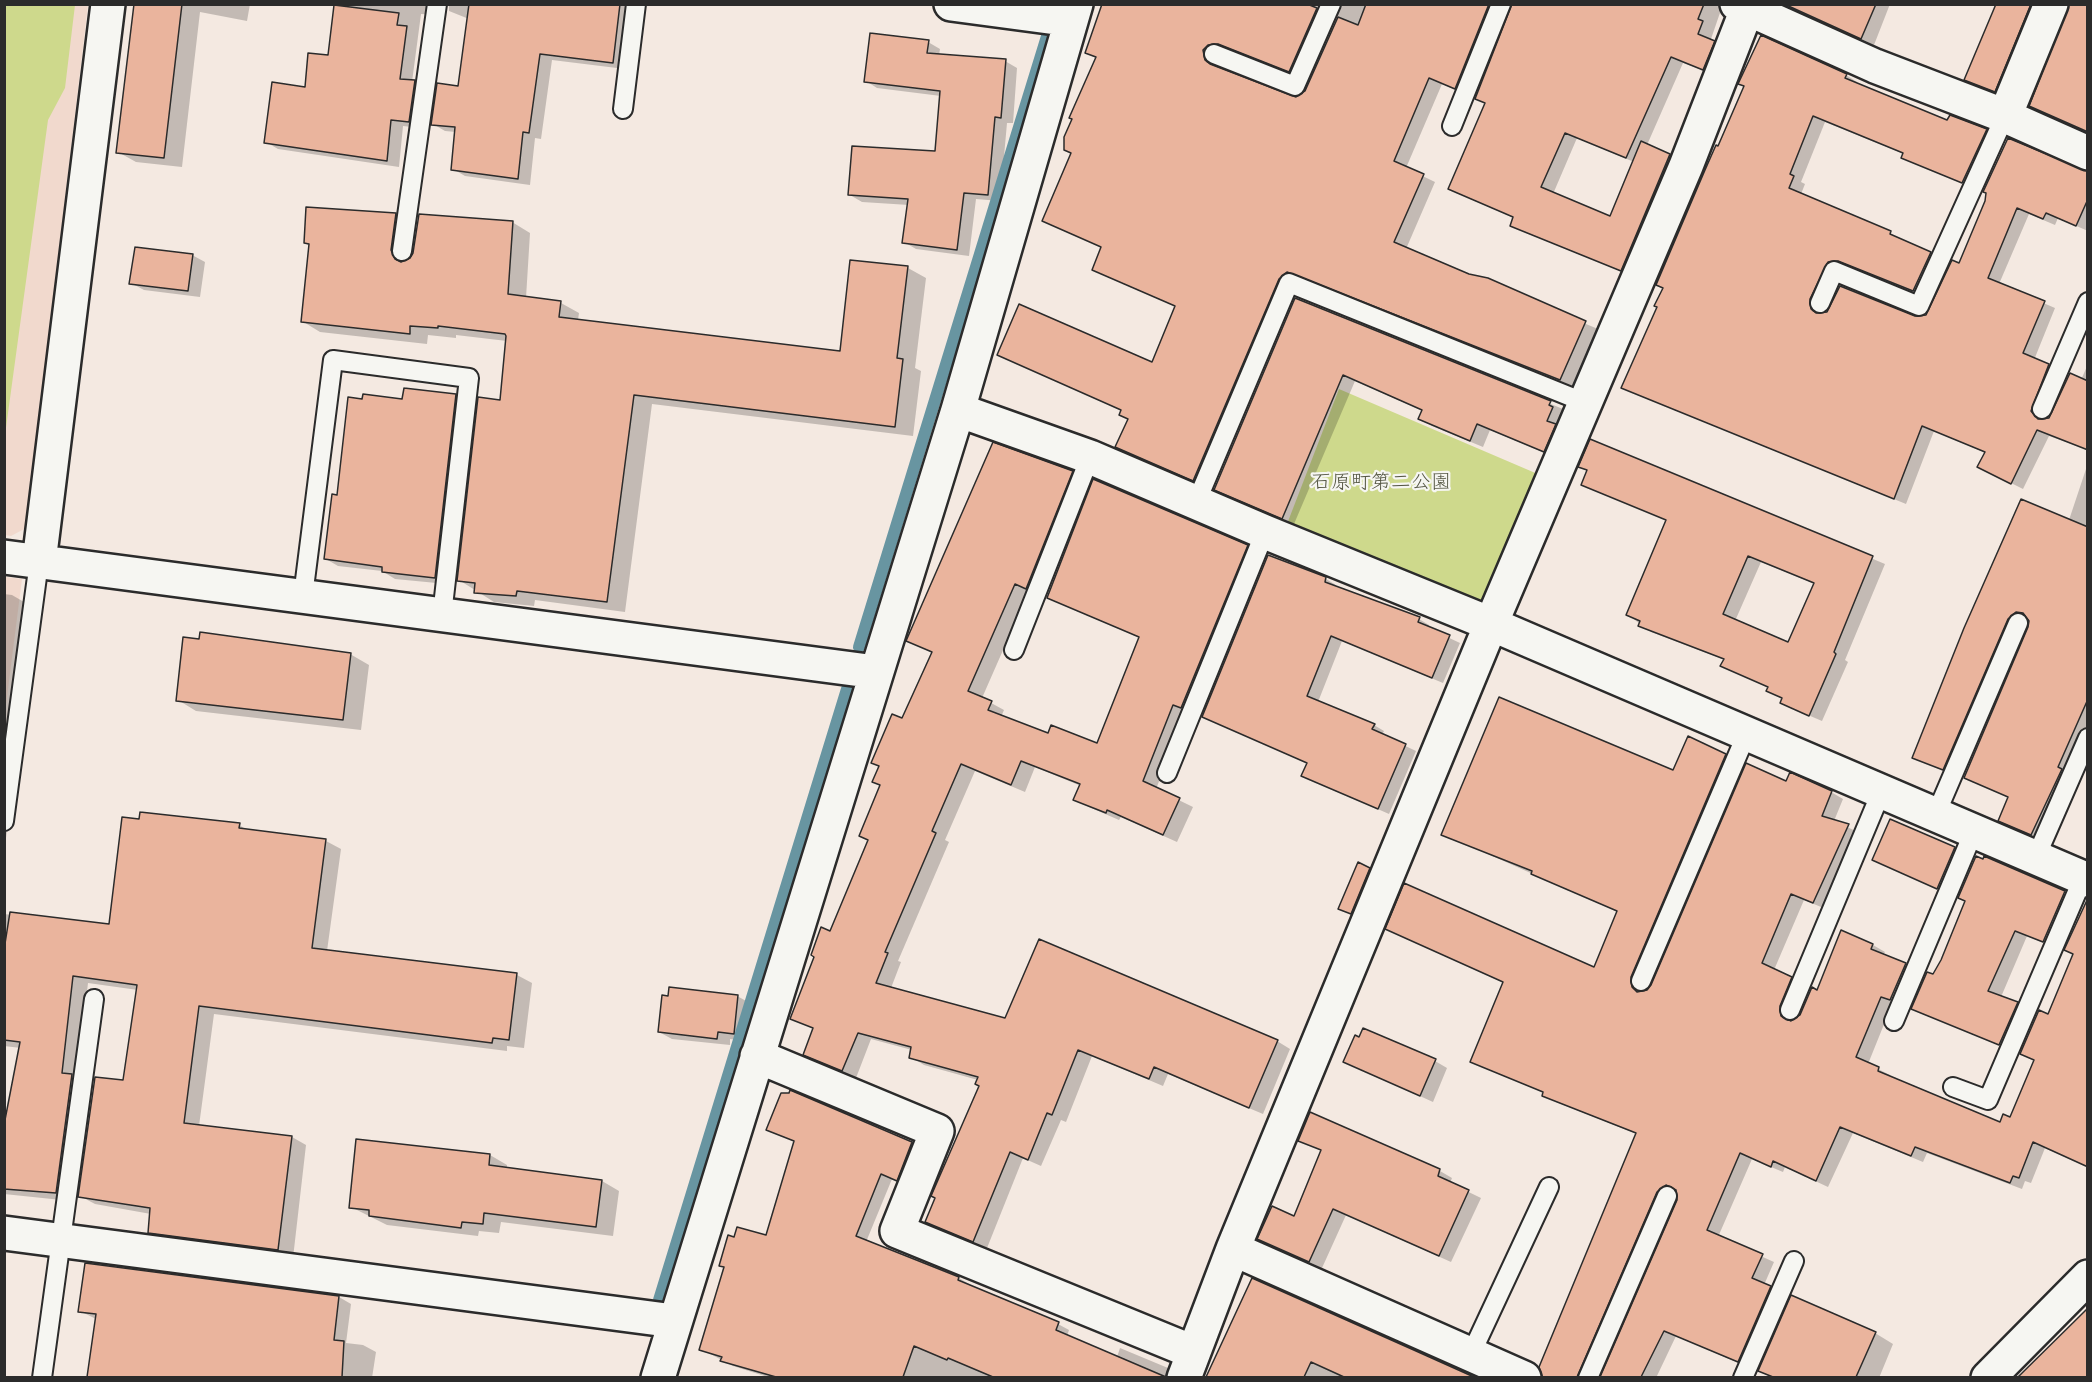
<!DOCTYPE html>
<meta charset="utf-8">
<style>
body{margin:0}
#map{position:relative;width:2092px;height:1382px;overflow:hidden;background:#f4e9e1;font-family:"Gochi Hand",sans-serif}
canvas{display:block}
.frame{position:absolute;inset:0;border:6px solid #2b2b2b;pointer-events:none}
</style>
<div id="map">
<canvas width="2092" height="1382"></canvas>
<div class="frame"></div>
</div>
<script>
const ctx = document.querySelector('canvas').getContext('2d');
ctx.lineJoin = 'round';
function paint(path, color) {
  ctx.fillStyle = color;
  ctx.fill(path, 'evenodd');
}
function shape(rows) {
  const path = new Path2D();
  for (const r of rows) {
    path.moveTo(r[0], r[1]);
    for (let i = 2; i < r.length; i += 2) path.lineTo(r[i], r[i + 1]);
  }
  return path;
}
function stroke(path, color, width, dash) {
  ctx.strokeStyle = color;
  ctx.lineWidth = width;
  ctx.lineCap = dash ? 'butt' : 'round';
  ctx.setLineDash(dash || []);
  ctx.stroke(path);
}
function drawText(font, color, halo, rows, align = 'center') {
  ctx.font = font + ' "Gochi Hand","Klee One",sans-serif';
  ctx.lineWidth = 4.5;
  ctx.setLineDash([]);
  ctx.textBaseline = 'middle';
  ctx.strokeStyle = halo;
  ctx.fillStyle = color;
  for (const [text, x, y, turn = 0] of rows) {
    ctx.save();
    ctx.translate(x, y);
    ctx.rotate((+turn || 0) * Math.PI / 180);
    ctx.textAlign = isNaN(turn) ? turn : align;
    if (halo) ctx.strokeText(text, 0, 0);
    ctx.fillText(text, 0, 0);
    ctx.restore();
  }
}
const built = shape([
 [5,5,88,5,26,528,11,536,5,535],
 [5,577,22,579,5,713,4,577]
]);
const green = shape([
 [5,4,75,5,65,88,48,120,5,435],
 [1339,389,1540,475,1484,607,1287,524]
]);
const shadow = shape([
 [135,4,250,4,247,21,200,12,182,167,136,162,118,152],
 [335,4,440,4,437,15,421,14,412,82,427,89,421,128,403,126,399,167,278,149,266,142,329,56],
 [449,4,633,4,625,69,552,60,541,139,535,138,530,185,465,176,453,169,456,132,445,131,433,124,460,87,469,19,449,11],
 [1103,4,1335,4,1302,77,1231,50,1220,51,1216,57,1217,67,1291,98,1302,97,1342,4,1505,4,1467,95,1442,84,1406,168,1435,182,1406,249,1598,329,1573,386,1300,278,1206,486,1117,447,1129,420,1122,411,999,354,1152,364,1177,307,1094,269,1103,248,1044,221,1073,153,1097,59,1087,53],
 [1513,4,1723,4,1711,39,1726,49,1716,75,1683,63,1647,145,1682,163,1633,276,1524,232,1512,225,1514,218,1450,188,1487,104],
 [1577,138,1634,162,1611,218,1553,194],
 [1786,4,1890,4,1874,45],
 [1996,4,2044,4,2006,97,1966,80],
 [928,42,940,49,939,55,1005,61,1017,68,1013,123,1007,123,1000,201,976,199,969,256,916,249,904,242,909,205,862,202,850,195,936,153,941,96,877,88,866,81],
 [1846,75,1857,82,1856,84,1948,122,1986,130,1997,137,1974,188,1914,163,1904,154,1825,122,1801,182,1805,184,1801,194,1890,233,1901,241,1942,260,1925,297,1851,266,1839,267,1820,306,1821,314,1915,318,1927,316,1959,265,1986,202,2088,173,2088,231,2058,218,2055,225,2029,214,1999,284,2055,308,2034,360,2060,372,2042,417,2043,421,2054,414,2081,380,2088,364,2088,450,2049,436,2023,489,1991,473,1986,453,1934,431,1906,504,1634,393,1659,307,1656,306],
 [396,214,414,225,409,261,512,222,530,233,526,298,561,303,579,313,578,320,841,353,851,261,908,268,926,278,915,368,921,371,913,436,652,404,625,612,535,600,534,606,494,602,459,580,501,402,507,341,456,335,456,338,428,335,427,344,320,332,302,321,310,246,305,243],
 [192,255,205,262,200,297,144,290,131,283],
 [1296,300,1563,409,1561,413,1565,415,1557,458,1490,430,1483,447,1432,426,1420,419,1423,411,1355,381,1294,524,1216,489],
 [455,396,467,403,447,584,395,579,382,571,338,566,326,559,364,400,404,401],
 [1591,441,1885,564,1845,660,1848,662,1822,721,1794,709,1783,699,1768,691,1769,688,1722,666,1725,660,1651,632,1628,615,1668,521,1583,484,1588,471],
 [1761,562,1815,584,1789,644,1735,621],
 [2086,469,2088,742,2043,840,2000,820,2009,798,1966,777,2030,628,2029,617,2019,625,1954,775,1914,757,2069,520],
 [1072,472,1085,480,1029,591,982,698,1004,710,1001,717,1048,735,1098,745,1140,638,1048,597,1247,546,1260,554,1187,711,1156,789,1193,807,1177,842,1121,817,1119,820,1089,807,1075,799,1081,786,1035,767,1025,792,975,771,945,840,949,842,898,961,901,962,891,988,1006,1020,1277,1041,1290,1049,1263,1114,1168,1074,1163,1086,1092,1056,1066,1122,1061,1120,1041,1166,1023,1158,987,1248,927,1221,980,1086,978,1080,924,1065,911,1057,912,1050,871,1039,856,1078,805,1054,814,1029,791,1018,870,841,882,786,880,767,873,763,903,720,933,653,908,640],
 [1326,579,1336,585,1335,588,1419,619,1429,625,1428,628,1460,643,1443,683,1342,641,1318,702,1374,725,1384,731,1382,735,1416,751,1389,814,1303,776,1309,764,1214,722],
 [4,594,12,595,36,609,6,838],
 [201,640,350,654,369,665,361,730,196,711,178,700],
 [1725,755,1737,762,1642,984,1643,993,1653,986,1787,783,1831,792,1843,799,1834,821,1860,833,1826,909,1804,900,1774,970,1803,985,1790,1021,1798,1020,1818,992,1842,932,1873,945,1885,952,1883,955,1917,971,1893,1002,1868,1064,1890,1075,1889,1078,2001,1124,2011,1119,2035,1061,2049,1016,2088,914,2088,1167,2045,1148,2031,1183,2025,1181,2022,1189,1927,1153,1923,1162,1853,1133,1828,1187,1785,1167,1783,1172,1752,1159,1718,1237,1774,1262,1764,1285,1782,1294,1750,1368,1676,1336,1656,1378,1638,1378,1620,1370,1680,1194,1678,1192,1669,1198,1598,1361,1564,1347,1637,1134,1556,1102,1545,1093,1472,1062,1504,983,1387,929,1594,969,1618,912,1443,834],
 [239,825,249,831,326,841,341,849,327,951,517,975,532,983,524,1048,507,1046,507,1051,214,1014,199,1126,292,1137,306,1145,293,1258,164,1241,149,1232,151,1214,95,1204,80,1196,124,1082,138,990,88,983,77,1079,71,1201,4,1194,4,1133,21,1048,4,1046,4,914,110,926],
 [1954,848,1967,856,1950,895,1874,859],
 [1369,869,1375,872,1357,916,1346,911],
 [2055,888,2067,896,2056,948,2027,936,2001,997,2029,1011,2012,1051,1913,1008,1934,976],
 [737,996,750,1003,746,1041,730,1039,730,1045,672,1039,659,1032],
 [1435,1061,1447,1068,1433,1102,1345,1062],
 [791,1092,922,1150,908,1186,892,1179,866,1242,959,1278,969,1284,968,1286,1058,1324,1069,1330,1067,1336,1117,1357,1120,1348,1168,1368,1178,1374,1178,1378,771,1378,733,1366,701,1349,767,1237,796,1142,768,1130],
 [358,1140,490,1155,507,1165,507,1169,602,1181,619,1191,613,1236,501,1222,499,1233,479,1231,478,1236,387,1225,351,1207],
 [1300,1140,1440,1171,1452,1178,1450,1183,1481,1198,1451,1262,1346,1215,1322,1268,1259,1239,1295,1218,1322,1151],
 [86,1264,339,1297,351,1304,346,1343,363,1345,376,1352,372,1378,88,1378,96,1319,80,1311],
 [1253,1280,1443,1364,1473,1378,1208,1378],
 [2088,1311,2088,1378,2034,1378,2036,1376],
 [1875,1333,1893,1344,1879,1378,1771,1378,1760,1371]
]);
const stream = shape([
 [859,647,1052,20],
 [659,1300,847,689]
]);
const building = shape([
 [134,4,182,4,164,158,116,153,134,4],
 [469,4,620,4,613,63,540,54,529,133,523,132,518,179,451,170,455,127,431,125,437,83,458,86,469,4],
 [1102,4,1307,4,1317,8,1289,72,1218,44,1208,45,1203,50,1205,60,1210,64,1296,97,1305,91,1338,17,1358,25,1366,4,1489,4,1455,89,1429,78,1394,161,1424,174,1394,242,1469,274,1488,278,1586,321,1560,380,1287,272,1279,279,1193,481,1115,447,1128,419,1119,415,1121,410,997,355,1019,304,1152,362,1175,306,1092,270,1101,247,1042,221,1071,153,1064,150,1064,137,1072,119,1069,118,1096,57,1085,53,1102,4],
 [1512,4,1704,4,1698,19,1703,21,1698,34,1715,41,1703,70,1671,57,1626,158,1565,133,1541,187,1610,216,1641,141,1670,154,1621,271,1510,226,1513,217,1448,189,1485,103,1475,99,1512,4],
 [1784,4,1876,4,1861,39,1784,4],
 [1996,4,2031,4,1995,92,1964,80,1996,4],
 [2069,4,2088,4,2088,132,2029,106,2069,4],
 [334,5,399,13,397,25,407,26,400,79,415,80,409,122,391,120,387,161,264,143,272,82,305,87,308,53,328,55,334,5],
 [870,33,929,40,927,53,1006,59,1001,118,995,117,988,195,964,193,957,250,902,243,908,199,848,195,852,146,935,151,940,91,864,82,870,33],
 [1761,35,1847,74,1845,78,1947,120,1950,115,1987,129,1962,183,1901,158,1903,153,1813,116,1790,174,1794,176,1789,188,1891,231,1890,234,1931,252,1913,291,1838,261,1828,262,1810,299,1811,309,1816,313,1827,312,1840,286,1915,316,1926,315,1952,260,1959,263,1985,201,1986,193,1983,192,2008,138,2088,171,2088,199,2076,226,2046,213,2043,219,2017,208,1988,278,2045,301,2023,353,2049,364,2031,411,2038,419,2049,418,2070,373,2088,381,2088,450,2037,430,2011,484,1977,467,1985,452,1922,426,1894,499,1621,388,1657,307,1654,306,1663,288,1656,285,1705,170,1716,145,1718,146,1744,86,1738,84,1761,35],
 [306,207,396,213,391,250,395,259,401,262,410,258,413,253,419,214,513,221,508,294,561,301,559,317,840,351,850,260,908,266,897,358,903,359,895,427,634,395,607,602,517,591,516,596,474,593,475,583,457,581,478,397,500,400,506,336,505,334,438,326,438,328,410,326,410,334,301,322,309,244,304,243,306,207],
 [135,247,193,254,188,291,129,284,135,247],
 [1295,298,1551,401,1549,405,1553,407,1547,421,1556,424,1544,452,1477,424,1470,441,1418,419,1422,410,1343,375,1282,519,1214,490,1295,298],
 [404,388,456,394,435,578,382,572,382,567,324,559,332,494,337,495,348,397,362,399,363,394,402,399,404,388],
 [1590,439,1873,556,1834,652,1836,654,1809,716,1780,703,1782,698,1766,691,1768,687,1720,666,1724,659,1638,626,1640,621,1626,615,1666,520,1581,485,1587,470,1578,467,1590,439],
 [1748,556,1814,583,1788,642,1723,614,1748,556],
 [993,442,1073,471,1026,589,1015,584,968,691,992,701,988,710,1048,733,1051,725,1097,743,1139,637,1047,598,1093,479,1248,545,1181,708,1173,705,1143,781,1180,798,1163,835,1107,810,1106,813,1073,800,1080,784,1021,761,1011,785,961,764,932,831,936,833,885,952,888,953,876,983,1005,1018,1039,939,1278,1040,1249,1108,1154,1067,1149,1079,1078,1050,1052,1115,1047,1113,1028,1160,1010,1152,973,1242,925,1222,935,1198,931,1196,979,1086,975,1084,978,1077,909,1058,911,1047,858,1033,842,1071,803,1055,813,1028,790,1019,814,957,811,955,821,927,830,931,868,840,859,836,880,785,872,782,879,766,871,763,892,714,902,718,932,652,906,641,993,442],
 [2021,499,2088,527,2088,699,2058,767,2062,769,2031,835,1998,821,2008,797,1964,778,2028,627,2029,621,2023,613,2016,612,2008,619,1943,770,1912,758,1964,628,2021,499],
 [1268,555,1326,577,1325,582,1420,617,1418,622,1450,635,1432,678,1331,636,1307,696,1375,724,1372,729,1406,744,1378,809,1301,776,1307,763,1202,717,1268,555],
 [200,632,351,653,343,720,176,701,183,637,199,639,200,632],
 [1499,697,1673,770,1688,736,1726,754,1631,977,1632,987,1637,992,1647,990,1651,985,1746,763,1786,781,1790,772,1832,791,1822,816,1849,824,1813,903,1791,894,1762,963,1792,977,1780,1006,1781,1016,1791,1021,1800,1015,1812,987,1817,990,1841,930,1873,944,1871,949,1906,963,1890,1000,1881,997,1856,1057,1879,1067,1878,1071,2000,1122,2003,1114,2010,1117,2034,1060,2020,1054,2039,1010,2048,1014,2073,954,2064,950,2088,898,2088,1167,2033,1142,2019,1178,2013,1176,2010,1183,1915,1147,1911,1156,1840,1127,1816,1181,1773,1161,1771,1167,1740,1153,1707,1230,1763,1254,1752,1278,1771,1286,1738,1362,1664,1331,1641,1377,1600,1377,1677,1200,1676,1190,1666,1185,1657,1192,1577,1377,1542,1377,1539,1367,1636,1133,1542,1096,1543,1092,1470,1062,1503,982,1385,929,1404,883,1594,967,1617,911,1531,874,1532,871,1441,835,1499,697],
 [140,812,240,823,239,828,326,839,312,948,517,973,509,1040,493,1038,492,1043,199,1006,184,1123,292,1136,278,1250,148,1233,150,1208,78,1197,95,1077,123,1080,137,985,73,976,62,1073,72,1074,56,1193,4,1189,4,1125,20,1042,4,1040,4,950,10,912,109,924,122,817,139,819,140,812],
 [1890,819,1955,847,1937,889,1872,860,1890,819],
 [1976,856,1983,859,1984,856,2065,891,2043,942,2015,931,1988,991,2018,1002,1999,1045,1911,1009,1927,972,1933,974,1941,960,1965,901,1958,898,1976,856],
 [1358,862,1370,868,1351,914,1338,909,1358,862],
 [669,987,738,995,734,1034,718,1032,717,1039,658,1032,662,995,668,996,669,987],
 [1363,1028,1436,1059,1420,1096,1343,1062,1355,1035,1359,1037,1363,1028],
 [790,1090,912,1142,897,1181,881,1174,856,1236,959,1277,958,1280,1059,1322,1056,1330,1166,1377,993,1377,948,1358,947,1360,914,1346,903,1377,776,1377,720,1361,722,1357,699,1350,724,1267,719,1266,728,1235,734,1237,737,1227,766,1235,794,1141,766,1130,781,1093,789,1093,790,1090],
 [1310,1112,1440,1169,1438,1176,1469,1190,1439,1256,1333,1209,1309,1262,1257,1239,1272,1206,1294,1216,1321,1150,1298,1141,1310,1112],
 [356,1139,490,1154,489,1165,602,1180,596,1227,484,1213,483,1224,462,1222,461,1228,369,1216,369,1210,349,1208,356,1139],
 [85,1263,339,1296,334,1340,344,1341,342,1377,87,1377,96,1314,78,1312,85,1263],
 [1252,1278,1416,1351,1474,1377,1344,1377,1311,1362,1304,1377,1206,1377,1252,1278],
 [1791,1295,1876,1332,1856,1377,1773,1377,1758,1371,1791,1295],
 [2088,1308,2088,1377,2018,1377,2088,1308]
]);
const lane = shape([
 [1214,54,1295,86,1331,4],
 [623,109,636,4],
 [1452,126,1501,4],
 [402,251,437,4],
 [1820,303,1834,271,1919,306,2005,116],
 [2042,409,2088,302],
 [1196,503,1289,283,1586,403],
 [303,596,333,360,469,378,442,615],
 [1014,650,1090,457],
 [1167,773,1265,532],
 [1936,814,2018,623],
 [4,821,39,562],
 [2036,857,2088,738],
 [1641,981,1747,733],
 [1790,1010,1882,790],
 [1894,1021,1974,831],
 [1953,1087,1988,1100,2083,878],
 [1471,1354,1549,1187],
 [42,1378,94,999],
 [1588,1378,1667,1196],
 [1743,1378,1794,1261]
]);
const street = shape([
 [951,4,1071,20],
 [1737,4,1875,66,2005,116,2088,153],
 [2005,116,2051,4],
 [958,410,1090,457,1265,532,1491,624,2088,880],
 [4,557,876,672],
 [39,562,108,4],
 [757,1056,937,1131,897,1231,1193,1352],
 [4,1233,674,1321],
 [1233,1249,1524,1378],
 [658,1378,958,410,1076,4],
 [1184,1378,1233,1249,1491,624,1686,166,1749,4],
 [1988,1378,2088,1277]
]);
const parkNames = [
 ["石原町第二公園",1381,485]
];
paint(built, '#f1d9cd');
paint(green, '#ced98c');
paint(shadow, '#0003');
stroke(stream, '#6895a1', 12);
paint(building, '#eab49d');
stroke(building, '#2b2b2b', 1.5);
stroke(lane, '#2b2b2b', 22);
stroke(street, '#2b2b2b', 38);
stroke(lane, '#f6f6f2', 18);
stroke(street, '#f6f6f2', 33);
drawText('20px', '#545643', '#f6f6f2', parkNames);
</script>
